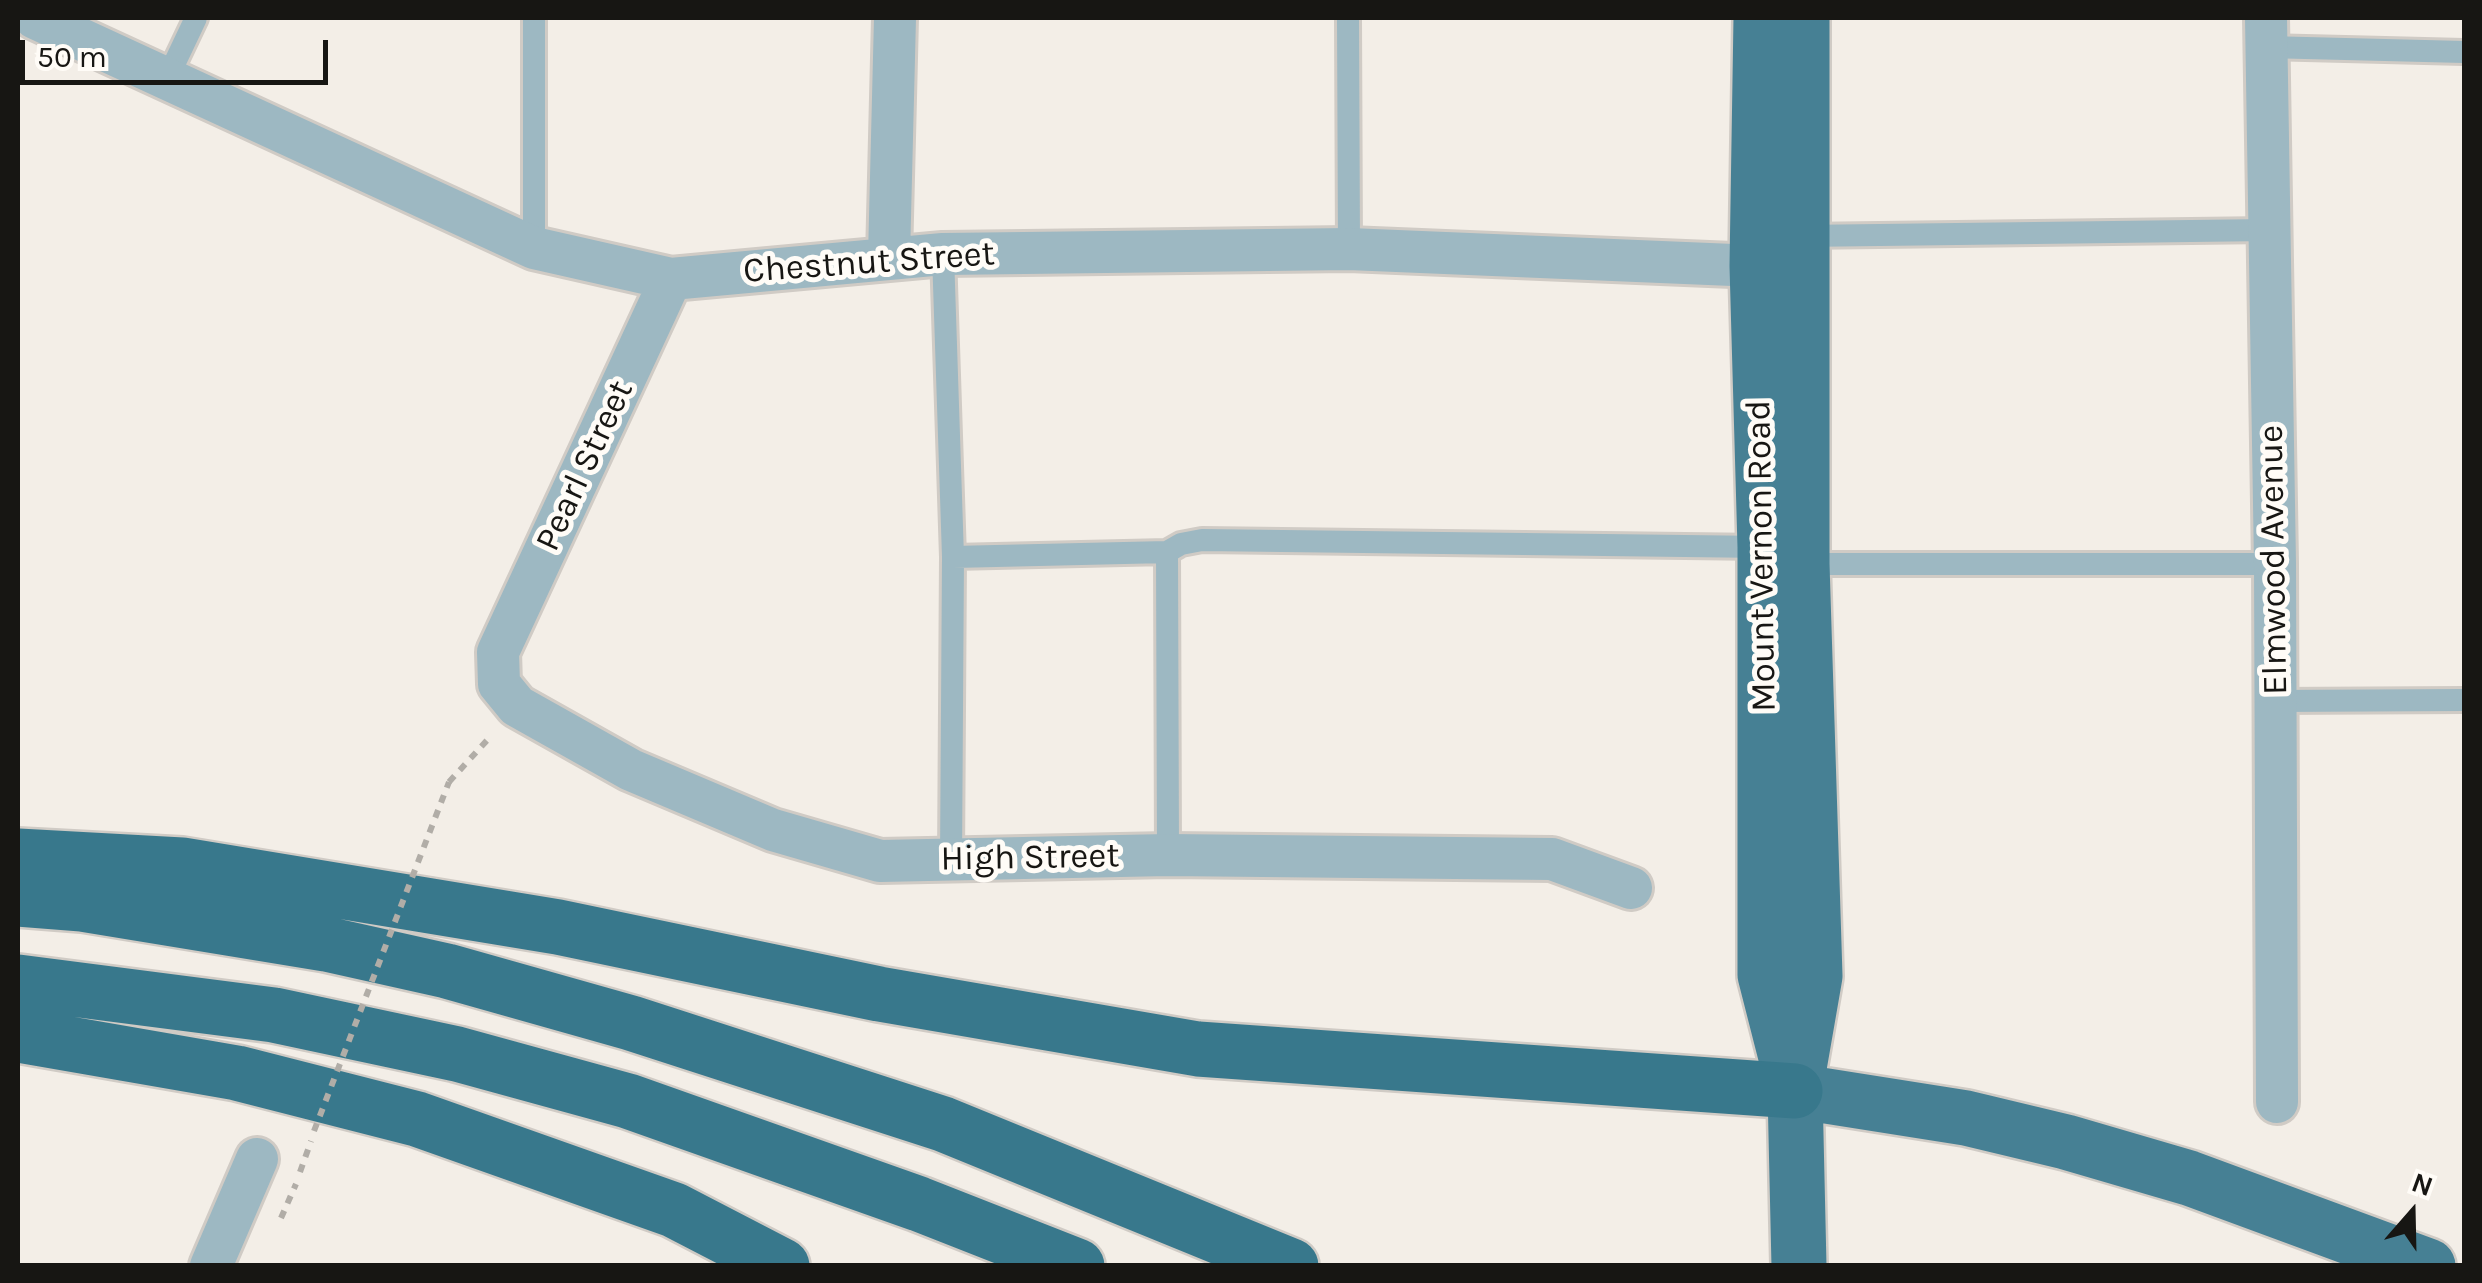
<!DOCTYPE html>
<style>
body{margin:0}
#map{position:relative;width:2482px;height:1283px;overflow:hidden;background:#f3eee7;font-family:Karla,sans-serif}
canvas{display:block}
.frame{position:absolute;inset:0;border:20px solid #171613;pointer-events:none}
.north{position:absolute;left:2362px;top:1163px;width:100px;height:100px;-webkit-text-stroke:8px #fffcf7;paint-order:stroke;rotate:20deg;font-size:28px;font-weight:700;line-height:40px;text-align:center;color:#171613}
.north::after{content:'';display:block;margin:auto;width:35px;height:45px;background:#171613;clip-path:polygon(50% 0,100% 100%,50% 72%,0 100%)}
.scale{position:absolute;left:20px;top:40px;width:308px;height:45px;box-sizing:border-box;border:5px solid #171613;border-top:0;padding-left:12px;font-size:30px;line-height:35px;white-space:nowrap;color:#171613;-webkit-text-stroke:8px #fffcf7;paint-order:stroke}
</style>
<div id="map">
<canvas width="2482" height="1283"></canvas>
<div class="frame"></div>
<div class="north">N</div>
<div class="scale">50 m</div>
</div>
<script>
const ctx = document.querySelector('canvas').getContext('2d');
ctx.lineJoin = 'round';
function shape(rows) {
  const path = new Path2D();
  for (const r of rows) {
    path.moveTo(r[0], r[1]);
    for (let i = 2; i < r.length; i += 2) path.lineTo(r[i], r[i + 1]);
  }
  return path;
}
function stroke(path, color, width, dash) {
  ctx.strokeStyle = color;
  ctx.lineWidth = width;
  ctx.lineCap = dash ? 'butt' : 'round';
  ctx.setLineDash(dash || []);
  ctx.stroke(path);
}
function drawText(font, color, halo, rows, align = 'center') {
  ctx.font = font + ' Karla,sans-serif';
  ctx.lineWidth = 10;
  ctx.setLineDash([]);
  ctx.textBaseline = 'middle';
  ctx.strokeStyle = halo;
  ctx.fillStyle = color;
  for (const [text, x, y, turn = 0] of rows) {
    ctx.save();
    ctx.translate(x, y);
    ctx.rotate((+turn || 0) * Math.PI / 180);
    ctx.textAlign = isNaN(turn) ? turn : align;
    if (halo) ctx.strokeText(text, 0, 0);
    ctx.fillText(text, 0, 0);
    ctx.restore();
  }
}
const path = shape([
 [449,782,490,737],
 [300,1172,311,1141],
 [281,1218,296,1184]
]);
const service = shape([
 [1348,18,1349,249],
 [2266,47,2464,52],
 [167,79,196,18],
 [1801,236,2269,230],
 [534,248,534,18],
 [943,254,953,557,951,860],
 [1167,552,1181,544,1202,540,1765,547],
 [953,557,1167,552,1168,855],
 [1802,564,2275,564],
 [2275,701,2464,700]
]);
const minor = shape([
 [35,18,534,248,671,279,943,254,1349,249,1757,266],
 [2266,18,2275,564,2277,1102],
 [889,257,895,18],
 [671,279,498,652,499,684,517,706,631,770,773,830,880,861,1168,855,1552,859,1631,888],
 [211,1266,257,1159]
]);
const trunk = shape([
 [1761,18,1757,266,1765,547,1765,975,1790,1073],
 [1795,1091,1966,1118,2066,1142,2189,1178,2428,1266],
 [1799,1266,1795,1091,1815,976,1802,564,1802,18]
]);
const motorway = shape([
 [18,856,182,865,558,927,879,994,1198,1049,1795,1091],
 [18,899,82,904,326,944,447,971,631,1023,943,1124,1291,1266],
 [18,982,274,1015,457,1054,628,1101,919,1204,1077,1266],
 [18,1035,237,1073,417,1119,674,1210,782,1266]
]);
const pathBridge = shape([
 [314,1131,449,782]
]);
const streetNames = [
 ["Chestnut Street",869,263,-4],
 ["Pearl Street",585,466,-65],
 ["Mount Vernon Road",1762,556,-91],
 ["Elmwood Avenue",2274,560,-91],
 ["High Street",1030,858,-1]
];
stroke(service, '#d0cbc5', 28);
stroke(minor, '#d0cbc5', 48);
stroke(trunk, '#d0cbc5', 60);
stroke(motorway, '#d0cbc5', 60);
stroke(path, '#b1ada7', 6, [8, 8]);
stroke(service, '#9db8c2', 22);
stroke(minor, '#9db8c2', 42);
stroke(trunk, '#468094', 55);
stroke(motorway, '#38788c', 55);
stroke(pathBridge, '#b1ada7', 6, [8, 8]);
drawText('35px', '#171613', '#fffcf7', streetNames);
</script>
